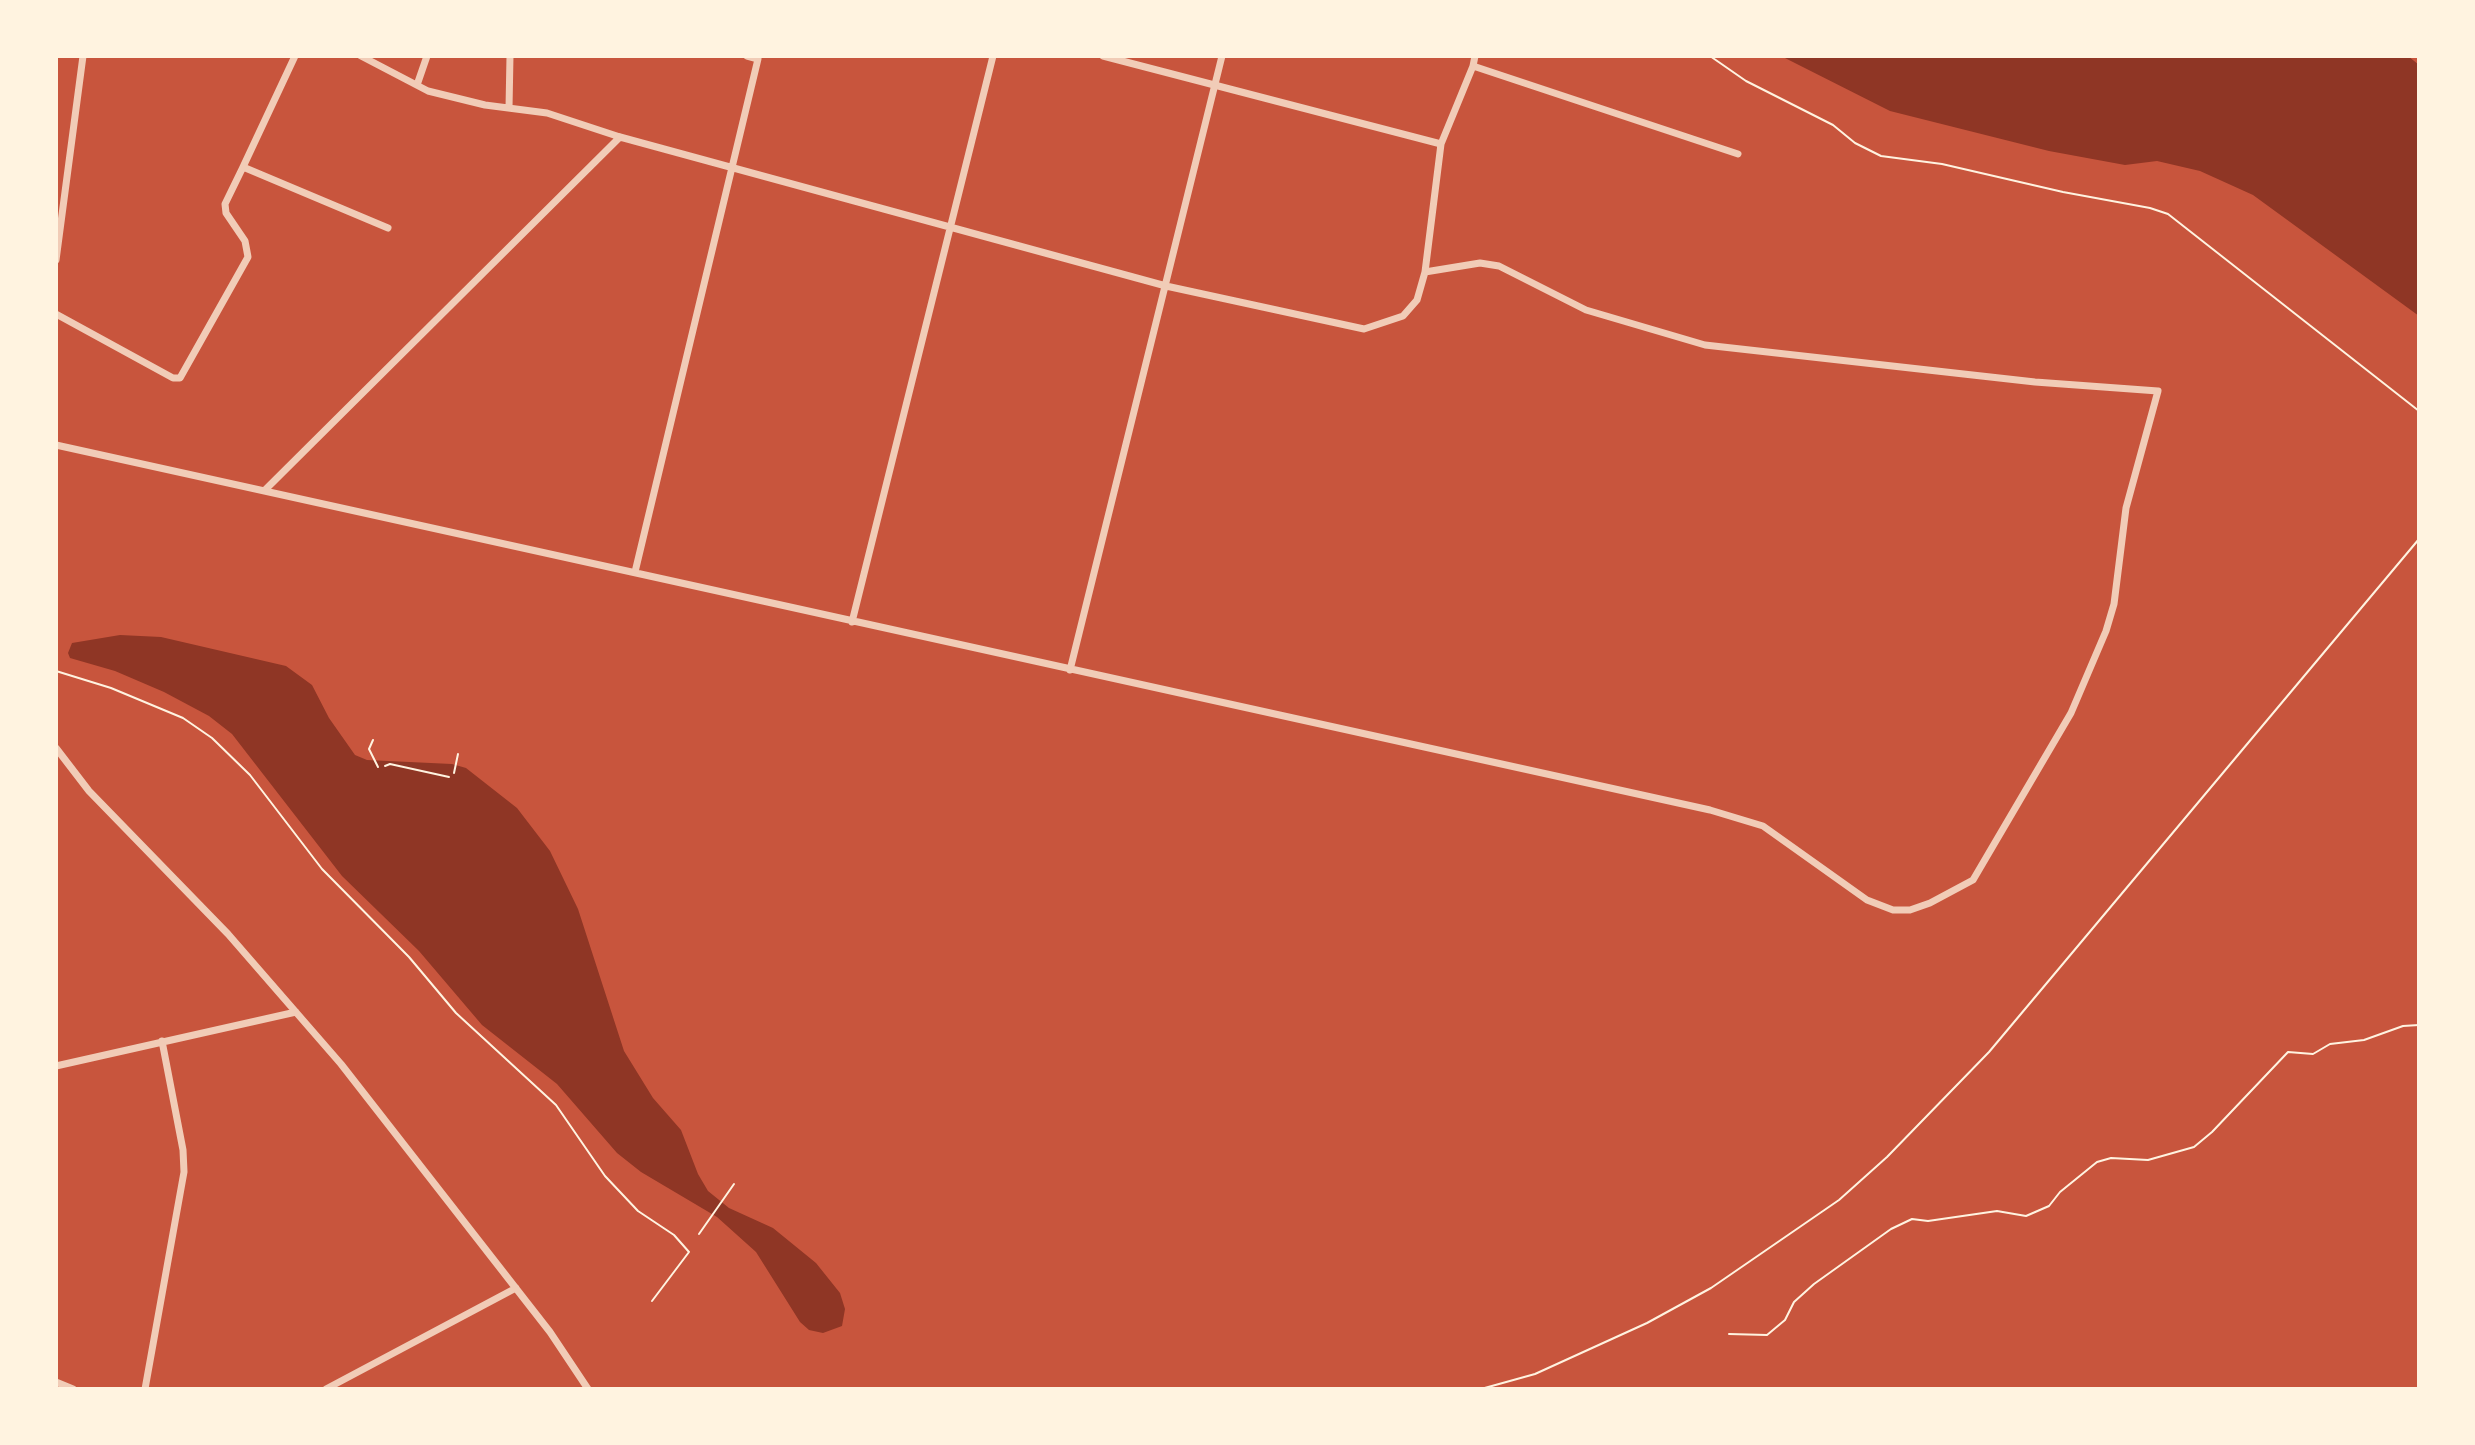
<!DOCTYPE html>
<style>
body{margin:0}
#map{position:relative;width:2475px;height:1445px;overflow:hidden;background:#c8553d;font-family:"Asap Condensed",sans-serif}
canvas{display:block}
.frame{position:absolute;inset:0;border:58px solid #fff3e0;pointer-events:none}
</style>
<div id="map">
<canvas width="2475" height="1445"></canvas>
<div class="frame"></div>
</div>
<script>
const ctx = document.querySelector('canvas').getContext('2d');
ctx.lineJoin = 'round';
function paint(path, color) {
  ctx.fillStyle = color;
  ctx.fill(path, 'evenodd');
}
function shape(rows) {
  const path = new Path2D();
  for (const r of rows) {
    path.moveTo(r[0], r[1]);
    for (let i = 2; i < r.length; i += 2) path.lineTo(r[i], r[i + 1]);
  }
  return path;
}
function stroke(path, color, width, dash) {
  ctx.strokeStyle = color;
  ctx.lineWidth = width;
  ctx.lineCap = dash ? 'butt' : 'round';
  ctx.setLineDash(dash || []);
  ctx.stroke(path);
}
const water = shape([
 [1781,56,2408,56,2419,65,2419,316,2253,195,2200,171,2157,161,2125,165,2049,151,1890,111],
 [120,635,161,637,286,666,312,685,329,718,355,755,367,760,452,764,466,768,517,808,550,851,578,909,624,1051,653,1098,681,1130,698,1174,708,1191,729,1208,773,1228,816,1263,840,1293,845,1309,842,1326,823,1333,809,1330,800,1322,756,1252,717,1217,641,1172,617,1153,557,1084,482,1025,419,951,342,876,232,734,209,716,164,692,115,671,70,658,68,653,72,643]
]);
const path = shape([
 [1710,56,1746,81,1833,125,1855,143,1881,156,1942,164,2063,192,2150,208,2168,214,2419,411],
 [56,671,111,688,183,718,212,738,250,775,322,869,409,957,456,1013,556,1105,605,1176,638,1211,674,1235,689,1252,652,1301],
 [373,740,369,749,378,767],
 [385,766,390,764,449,777],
 [454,773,458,754],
 [699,1234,734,1184],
 [1729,1334,1767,1335,1785,1320,1794,1302,1814,1284,1891,1229,1912,1219,1928,1221,1997,1211,2026,1216,2049,1206,2060,1192,2097,1162,2111,1158,2148,1160,2194,1147,2212,1132,2288,1052,2313,1054,2330,1044,2364,1040,2403,1026,2419,1025],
 [1481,1389,1535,1374,1647,1323,1711,1288,1839,1200,1887,1157,1989,1052,2419,539]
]);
const minor = shape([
 [361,56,428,91,485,105,547,113,620,137,1166,286,1364,329,1403,316,1417,300,1425,272,1441,144,1473,66],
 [1103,56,1441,144],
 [1475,56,1473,66,1738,154],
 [417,85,427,56],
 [509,108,510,56],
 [243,167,295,56],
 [56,260,83,56],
 [56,314,173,378,180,378,248,257,245,241,226,213,225,204,243,167,388,228],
 [56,445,1710,810,1763,826,1867,900,1893,910,1910,910,1930,903,1973,880,2071,713,2106,631,2114,604,2126,508,2158,391,2035,382,1705,345,1586,310,1499,266,1480,263,1425,272],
 [266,489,620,137],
 [635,572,758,59,747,56],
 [852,622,993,56],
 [1070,670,1222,56],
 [56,748,89,791,228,934,341,1064,550,1332,588,1389],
 [56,1066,296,1012],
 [56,1382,73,1389],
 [145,1389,184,1172,183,1150,162,1041],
 [326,1389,516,1288]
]);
paint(water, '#8f3625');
stroke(path, '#fff3e0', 2);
stroke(minor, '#f1ccb7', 7);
</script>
